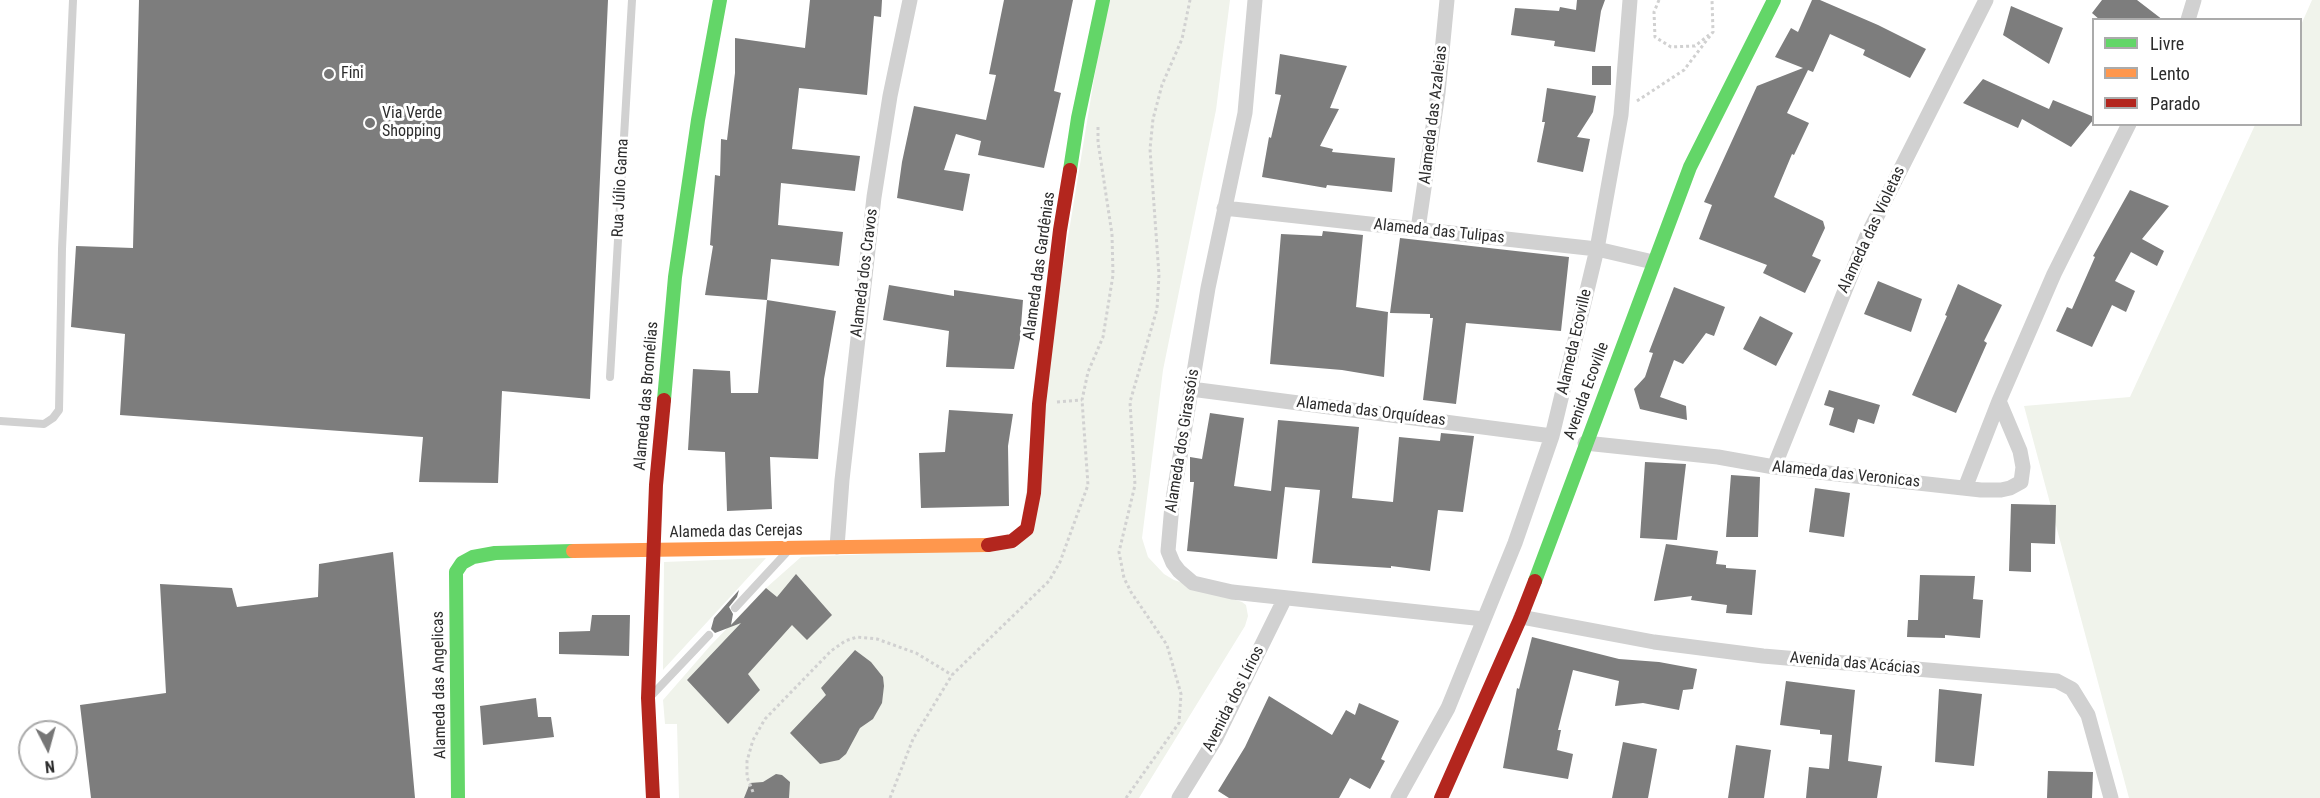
<!DOCTYPE html>
<meta charset="utf-8">
<style>
body{margin:0}
#map{position:relative;width:2320px;height:798px;overflow:hidden;background:#fff;font-family:"Roboto Condensed",sans-serif}
canvas{display:block}
.legend{position:absolute;left:2092px;top:18px;width:210px;height:108px;box-sizing:border-box;background:#fff;border:2px solid #ababab;margin:0;padding:8px 10px;list-style:none;font-size:18px;color:#2c2c2c}
.legend li{display:flex;align-items:center;gap:12px;height:30px}
.legend b{width:30px;border:2px solid #ababab}
.north{position:absolute;left:18px;top:720px;width:60px;height:60px;box-sizing:border-box;background:#fff;border:2px solid #ababab;border-radius:50%;rotate:174deg;font-size:16px;font-weight:700;line-height:24px;text-align:center;color:#2c2c2c}
.north::after{content:'';display:block;margin:auto;width:21px;height:27px;background:#767676;clip-path:polygon(50% 0,100% 100%,50% 72%,0 100%)}
</style>
<div id="map">
<canvas width="2320" height="798"></canvas>
<ul class="legend">
<li><b style="height:8px;background:#63d668"></b>Livre</li>
<li><b style="height:8px;background:#ff974d"></b>Lento</li>
<li><b style="height:8px;background:#b3261e"></b>Parado</li>
</ul>
<div class="north">N</div>
</div>
<script>
const ctx = document.querySelector('canvas').getContext('2d');
ctx.lineJoin = 'round';
function paint(path, color) {
  ctx.fillStyle = color;
  ctx.fill(path, 'evenodd');
}
function shape(rows) {
  const path = new Path2D();
  for (const r of rows) {
    path.moveTo(r[0], r[1]);
    for (let i = 2; i < r.length; i += 2) path.lineTo(r[i], r[i + 1]);
  }
  return path;
}
function stroke(path, color, width, dash) {
  ctx.strokeStyle = color;
  ctx.lineWidth = width;
  ctx.lineCap = dash ? 'butt' : 'round';
  ctx.setLineDash(dash || []);
  ctx.stroke(path);
}
function drawText(font, color, halo, rows, align = 'center') {
  ctx.font = font + ' "Roboto Condensed",sans-serif';
  ctx.lineWidth = 6;
  ctx.setLineDash([]);
  ctx.textBaseline = 'middle';
  ctx.strokeStyle = halo;
  ctx.fillStyle = color;
  for (const [text, x, y, turn = 0] of rows) {
    ctx.save();
    ctx.translate(x, y);
    ctx.rotate((+turn || 0) * Math.PI / 180);
    ctx.textAlign = isNaN(turn) ? turn : align;
    if (halo) ctx.strokeText(text, 0, 0);
    ctx.fillText(text, 0, 0);
    ctx.restore();
  }
}
const green = shape([
 [1107,0,1230,0,1216,110,1163,370,1142,538,1148,557,1164,574,1174,580,1242,602,1246,605,1248,616,1245,626,1139,798,679,798,677,724,665,724,663,700,710,646,766,588,801,557,1017,548],
 [2312,0,2320,0,2320,798,2129,798,2024,406,2130,397,2255,125,2300,124,2301,25],
 [766,558,663,670,664,562]
]);
const building = shape([
 [139,0,608,0,590,399,502,391,498,483,419,482,423,437,120,415,125,334,71,327,76,246,133,248],
 [810,0,882,0,881,17,874,16,867,95,799,88,792,149,860,156,855,191,781,183,778,225,843,232,839,266,771,259,767,300,705,295,713,246,710,245,715,175,720,176,721,139,727,140,735,73,735,38,805,48],
 [1004,0,1073,0,1054,91,1061,93,1044,168,978,155,981,141,956,134,944,170,970,174,963,211,897,198,902,162,914,106,986,120,996,75,989,74],
 [1577,0,1605,0,1601,11,1595,52,1554,46,1555,41,1511,35,1515,8,1559,11,1560,7,1576,10],
 [1812,0,1820,0,1878,25,1926,49,1910,78,1863,55,1865,50,1830,34,1813,72,1808,70,1787,113,1809,123,1794,155,1792,154,1774,197,1823,221,1825,228,1812,256,1821,260,1805,293,1763,273,1767,265,1699,239,1712,205,1704,202,1757,86,1803,68,1775,57,1791,28,1798,32],
 [2102,0,2137,0,2163,20,2100,20,2092,13],
 [2011,6,2063,28,2049,64,2003,35],
 [1280,54,1347,66,1330,108,1339,109,1320,146,1333,149,1332,152,1395,158,1392,192,1327,185,1326,188,1262,177,1269,137,1271,138,1281,95,1275,94],
 [1592,66,1611,66,1611,85,1592,85],
 [1983,79,2049,109,2053,100,2094,117,2094,119,2071,147,2022,119,2018,128,1963,103],
 [1547,88,1596,96,1593,112,1577,137,1590,139,1583,172,1537,162,1545,122,1542,122],
 [2130,190,2169,206,2142,239,2164,251,2157,266,2131,252,2115,281,2135,291,2126,312,2112,305,2092,347,2056,331,2067,307,2072,309,2095,257,2093,256],
 [1323,231,1363,235,1356,307,1388,312,1384,377,1342,370,1270,364,1281,234,1322,236],
 [1400,238,1569,257,1561,331,1466,323,1456,404,1423,400,1433,318,1430,318,1430,314,1390,313],
 [1878,281,1922,299,1911,332,1864,314],
 [1958,284,2002,305,1984,341,1987,343,1956,413,1912,395,1947,316,1945,315],
 [889,285,954,296,954,290,1023,300,1020,339,1014,369,946,367,949,331,883,320],
 [1674,287,1725,307,1714,336,1706,333,1683,364,1674,360,1660,397,1686,406,1687,420,1640,409,1634,389,1645,377,1653,353,1649,352],
 [767,300,836,311,824,379,818,459,770,457,772,509,727,511,725,452,688,450,693,369,730,371,731,393,758,393],
 [1760,316,1793,333,1776,366,1743,349],
 [1829,390,1880,405,1874,424,1858,419,1854,433,1829,425,1834,408,1824,405],
 [949,410,1013,414,1008,446,1009,506,921,508,919,453,945,452],
 [1210,413,1244,418,1234,486,1271,491,1278,420,1359,427,1352,498,1393,502,1399,437,1440,441,1441,433,1474,436,1463,512,1438,510,1430,571,1391,566,1391,568,1312,563,1320,490,1285,487,1277,559,1187,551,1194,482,1190,482,1190,457,1202,459],
 [1645,462,1686,464,1677,540,1640,538],
 [1731,475,1760,477,1758,537,1726,537],
 [1815,488,1850,493,1844,537,1809,532],
 [2011,504,2056,505,2055,544,2031,543,2031,572,2009,571],
 [1666,544,1718,551,1716,564,1726,565,1726,568,1756,570,1752,615,1726,613,1727,605,1691,600,1692,596,1654,601],
 [393,552,415,798,91,798,80,705,166,693,160,584,232,588,237,607,318,597,319,564],
 [796,574,832,615,807,640,792,625,748,674,760,690,728,724,687,680,741,623,715,633,711,629,714,618,739,590,737,597,729,607,733,614,731,625,766,588,777,597],
 [1920,575,1975,576,1973,599,1983,600,1980,638,1945,635,1945,638,1907,637,1908,620,1918,620],
 [592,615,630,615,629,656,559,654,559,632,590,631],
 [1532,637,1619,659,1659,662,1697,669,1693,689,1683,690,1679,710,1643,703,1615,706,1619,681,1573,670,1558,730,1561,730,1557,750,1573,754,1568,779,1503,768,1517,688,1519,689],
 [855,650,871,662,883,677,884,686,882,703,873,719,860,728,846,754,839,760,820,764,790,733,826,695,821,688],
 [1786,681,1855,690,1848,761,1882,766,1877,798,1806,798,1809,767,1829,769,1832,735,1820,734,1820,730,1780,725],
 [1939,689,1982,694,1974,766,1935,762],
 [1269,696,1332,735,1346,710,1355,715,1359,703,1399,721,1381,759,1385,761,1370,789,1350,778,1339,798,1229,798,1218,791,1245,747],
 [536,698,538,717,551,717,554,737,483,745,480,706],
 [1623,742,1657,749,1648,798,1612,798],
 [1736,745,1771,750,1764,798,1728,798],
 [2048,771,2093,772,2092,798,2047,798],
 [776,774,782,775,790,782,789,798,744,798,750,783,763,782]
]);
const path = shape([
 [1659,0,1654,12,1655,37,1671,47,1695,46,1709,35],
 [1637,101,1684,70,1713,32,1712,0],
 [1057,402,1082,400],
 [753,792,747,777,747,761,753,740,765,719,831,651,845,641,857,637,877,639,916,653,952,675],
 [890,798,913,739,952,675,1049,581,1060,562,1088,485,1082,400,1088,372,1103,337,1113,275,1112,234,1098,142,1098,126],
 [1126,798,1179,723,1181,694,1167,645,1131,592,1124,578,1119,552,1135,485,1130,402,1157,309,1159,275,1150,149,1153,119,1162,85,1182,39,1190,0]
]);
const lane = shape([
 [610,377,632,0],
 [0,421,44,424,53,418,59,410,62,249,73,0],
 [735,608,786,553],
 [652,695,709,635]
]);
const street = shape([
 [1255,0,1245,113,1208,288,1172,505,1168,551,1173,563,1179,571,1193,583,1232,592,1484,619],
 [2188,20,2194,0],
 [1224,208,1597,249,1653,262],
 [1418,229,1438,93,1447,0],
 [1191,389,1552,436],
 [1585,443,1718,457,1774,467,1981,490,2001,490,2010,488,2021,482,2023,467,2020,451,1999,401],
 [1774,467,1866,238,1986,0],
 [1965,488,1999,401,2054,274,2129,124],
 [837,547,842,480,874,197,890,96,910,0],
 [1521,617,1654,642,1763,656,2057,681,2072,689,2088,715,2111,798],
 [1179,798,1216,738,1285,598],
 [1398,798,1448,708,1515,543,1552,436,1597,249,1621,115,1630,0]
]);
const fast = shape([
 [1070,170,1078,118,1103,0],
 [664,400,675,277,698,120,720,0],
 [1535,581,1690,167,1774,0],
 [458,798,456,572,462,563,473,557,495,553,573,551]
]);
const slow = shape([
 [573,551,988,545]
]);
const jam = shape([
 [988,545,1012,541,1027,529,1034,493,1039,404,1060,230,1070,170],
 [653,798,648,698,656,485,664,400],
 [1441,798,1521,617,1535,581]
]);
const markers = [
 [329,74,6,"#767676"],
 [370,123,6,"#767676"]
];
const poiNames = [
 ["Fini",341,74],
 ["Via Verde",382,114],
 ["Shopping",382,132]
];
const streetNames = [
 ["Alameda das Azaleias",1434,115,-83],
 ["Rua Júlio Gama",621,188,-87],
 ["Alameda das Violetas",1872,230,-65],
 ["Alameda das Tulipas",1439,232,6],
 ["Alameda das Gardênias",1040,266,-82],
 ["Alameda dos Cravos",865,273,-83],
 ["Alameda Ecoville",1575,342,-77],
 ["Avenida Ecoville",1587,391,-70],
 ["Alameda das Bromélias",647,396,-85],
 ["Alameda das Orquídeas",1371,412,7],
 ["Alameda dos Girassóis",1183,441,-81],
 ["Alameda das Veronicas",1846,475,6],
 ["Alameda das Cerejas",736,532,-1],
 ["Avenida das Acácias",1855,664,5],
 ["Alameda das Angelicas",440,685,-91],
 ["Avenida dos Lírios",1234,699,-63]
];
paint(green, '#f0f3eb');
paint(building, '#7d7d7d');
stroke(path, '#d1d1d1', 3, [3, 3]);
stroke(lane, '#d1d1d1', 8);
stroke(street, '#d1d1d1', 15);
stroke(fast, '#63d668', 14);
stroke(slow, '#ff974d', 14);
stroke(jam, '#b3261e', 14);
for (const [x, y, r, color] of markers) {
  const dot = new Path2D();
  dot.arc(x, y, r, 0, 2 * Math.PI);
  ctx.fillStyle = color;
  ctx.fill(dot);
  stroke(dot, '#fff', 2);
}
drawText('16px', '#2c2c2c', '#fff', poiNames, 'left');
drawText('16px', '#2c2c2c', '#fff', streetNames);
</script>
